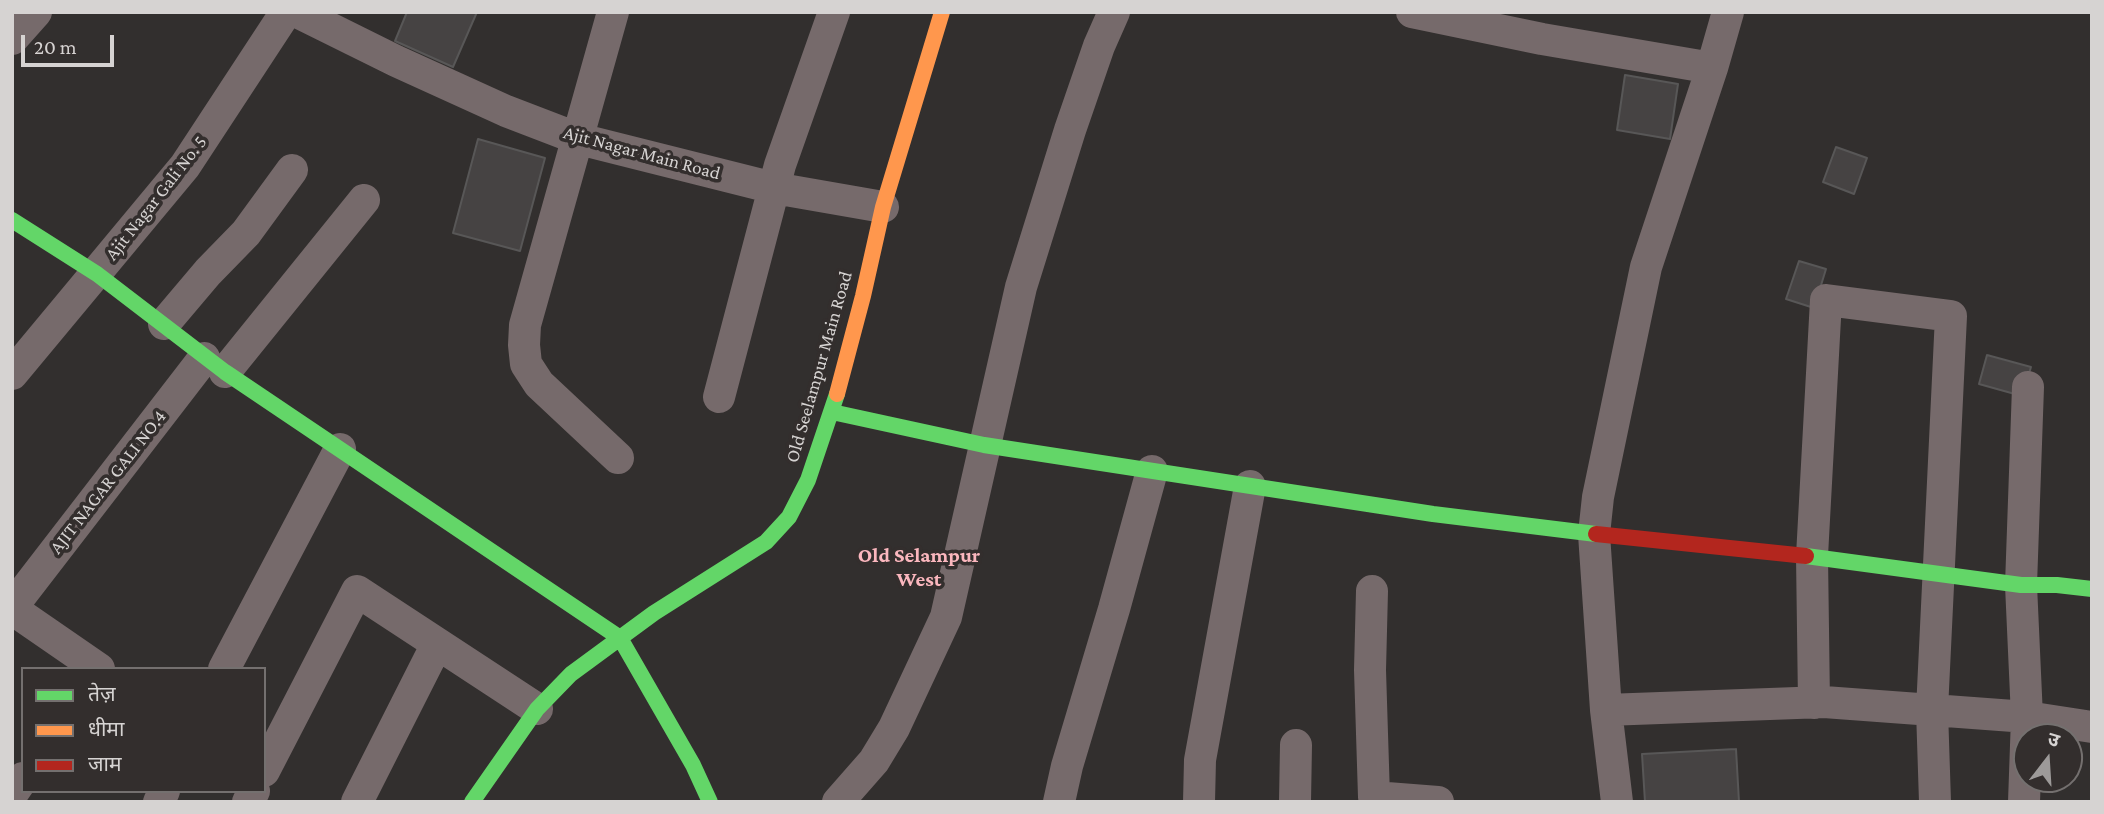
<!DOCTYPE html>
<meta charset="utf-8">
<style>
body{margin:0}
#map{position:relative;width:2104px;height:814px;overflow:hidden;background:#322f2e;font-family:"Crimson Pro","Noto Sans Devanagari",serif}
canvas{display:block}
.frame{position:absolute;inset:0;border:14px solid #d6d3d2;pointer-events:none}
.legend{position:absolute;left:21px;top:667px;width:245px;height:126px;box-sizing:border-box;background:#332e2d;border:2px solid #74706f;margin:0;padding:9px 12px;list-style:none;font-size:21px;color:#d6d3d2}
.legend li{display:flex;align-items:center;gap:14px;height:35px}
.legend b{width:35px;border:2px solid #74706f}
.north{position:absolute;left:2013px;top:723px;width:70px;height:70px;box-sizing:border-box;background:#332e2d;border:2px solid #74706f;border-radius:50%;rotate:17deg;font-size:19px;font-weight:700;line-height:28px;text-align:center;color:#d6d3d2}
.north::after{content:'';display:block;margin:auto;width:24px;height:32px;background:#9d9a99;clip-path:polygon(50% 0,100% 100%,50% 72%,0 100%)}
.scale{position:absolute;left:21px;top:35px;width:93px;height:32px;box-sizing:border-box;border:4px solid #d6d3d2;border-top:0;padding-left:9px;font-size:21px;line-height:24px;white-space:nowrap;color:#d6d3d2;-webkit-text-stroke:5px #332e2d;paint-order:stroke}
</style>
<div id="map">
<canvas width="2104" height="814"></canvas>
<div class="frame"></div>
<ul class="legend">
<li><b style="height:9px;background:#63d668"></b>तेज़</li>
<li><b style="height:9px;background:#ff974d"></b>धीमा</li>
<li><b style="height:9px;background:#b3261e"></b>जाम</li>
</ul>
<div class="north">उ</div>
<div class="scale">20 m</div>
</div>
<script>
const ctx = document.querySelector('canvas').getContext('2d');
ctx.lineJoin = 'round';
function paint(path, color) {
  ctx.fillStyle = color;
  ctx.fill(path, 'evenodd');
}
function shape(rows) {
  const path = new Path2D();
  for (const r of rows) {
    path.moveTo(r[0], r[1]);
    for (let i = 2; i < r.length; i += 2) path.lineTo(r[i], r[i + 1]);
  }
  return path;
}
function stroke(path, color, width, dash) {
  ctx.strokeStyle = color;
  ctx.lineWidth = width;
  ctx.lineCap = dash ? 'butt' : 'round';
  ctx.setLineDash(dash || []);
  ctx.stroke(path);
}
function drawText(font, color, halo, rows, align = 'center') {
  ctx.font = font + ' "Crimson Pro",serif';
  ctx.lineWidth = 7;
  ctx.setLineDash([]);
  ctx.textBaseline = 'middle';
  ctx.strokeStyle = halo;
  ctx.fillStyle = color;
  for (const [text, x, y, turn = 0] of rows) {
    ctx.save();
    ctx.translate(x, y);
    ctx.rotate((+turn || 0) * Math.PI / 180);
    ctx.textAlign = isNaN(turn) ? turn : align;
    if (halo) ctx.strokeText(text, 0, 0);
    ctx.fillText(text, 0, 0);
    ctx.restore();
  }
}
const building = shape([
 [407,12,477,12,453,67,395,41,407,12],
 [1625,75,1678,84,1670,139,1617,130,1625,75],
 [478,139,545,158,520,251,453,233,478,139],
 [1836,147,1867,158,1854,194,1823,182,1836,147],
 [1799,261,1826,269,1814,308,1786,299,1799,261],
 [1987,355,2031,367,2022,396,1979,384,1987,355],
 [1736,749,1739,802,1645,802,1642,754,1736,749]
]);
const street = shape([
 [297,12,396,61,506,111,579,139,774,188,883,207],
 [613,12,525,325,524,345,526,364,539,384,618,458],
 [1412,12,1542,39,1712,68],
 [12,39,36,12],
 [164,324,208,272,246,233,292,170],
 [225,372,364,200],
 [12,374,185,166,286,12],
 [719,397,780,165,834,12],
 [1372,591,1370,670,1374,797,1438,802],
 [12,607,204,358],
 [12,609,99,669],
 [224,669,340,449],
 [1814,703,1812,556,1826,300,1951,316,1932,710,1935,802],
 [1606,710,1824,702,2027,717,2092,727],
 [264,771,357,591,537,709],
 [12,794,23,778],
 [159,802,164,791],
 [248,802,254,791],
 [357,802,437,644],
 [838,802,874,761,894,728,946,617,1021,287,1070,130,1099,46,1114,12],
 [1059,802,1067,766,1114,609,1152,471],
 [1199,802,1200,760,1250,486],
 [1295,802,1296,745],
 [1617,802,1606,710,1594,534,1598,497,1646,267,1712,68,1728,12],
 [2024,802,2027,717,2021,585,2028,387]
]);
const fast = shape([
 [12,220,97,274,225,372,620,638,693,765,710,802],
 [832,412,984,445,1433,514,1596,534],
 [1806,556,2021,585,2057,585,2092,589],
 [472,802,537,709,571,674,654,613,766,542,789,517,808,480,837,394]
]);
const slow = shape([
 [837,394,863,296,883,207,942,12]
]);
const jam = shape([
 [1596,534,1806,556]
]);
const streetNames = [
 ["Ajit Nagar Main Road",642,153,15],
 ["Ajit Nagar Gali No. 5",156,198,-52],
 ["Old Seelampur Main Road",819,367,-74],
 ["AJIT NAGAR GALI NO.4",108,482,-52]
];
const neighbourhoodNames = [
 ["Old Selampur",919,556],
 ["West",919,580]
];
paint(building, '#464343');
stroke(building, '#585757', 2);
stroke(street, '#766a6b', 32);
stroke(fast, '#63d668', 16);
stroke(slow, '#ff974d', 16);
stroke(jam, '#b3261e', 16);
drawText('19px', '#d6d3d2', '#332e2d', streetNames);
drawText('bold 21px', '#fbb7be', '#332e2d', neighbourhoodNames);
</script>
